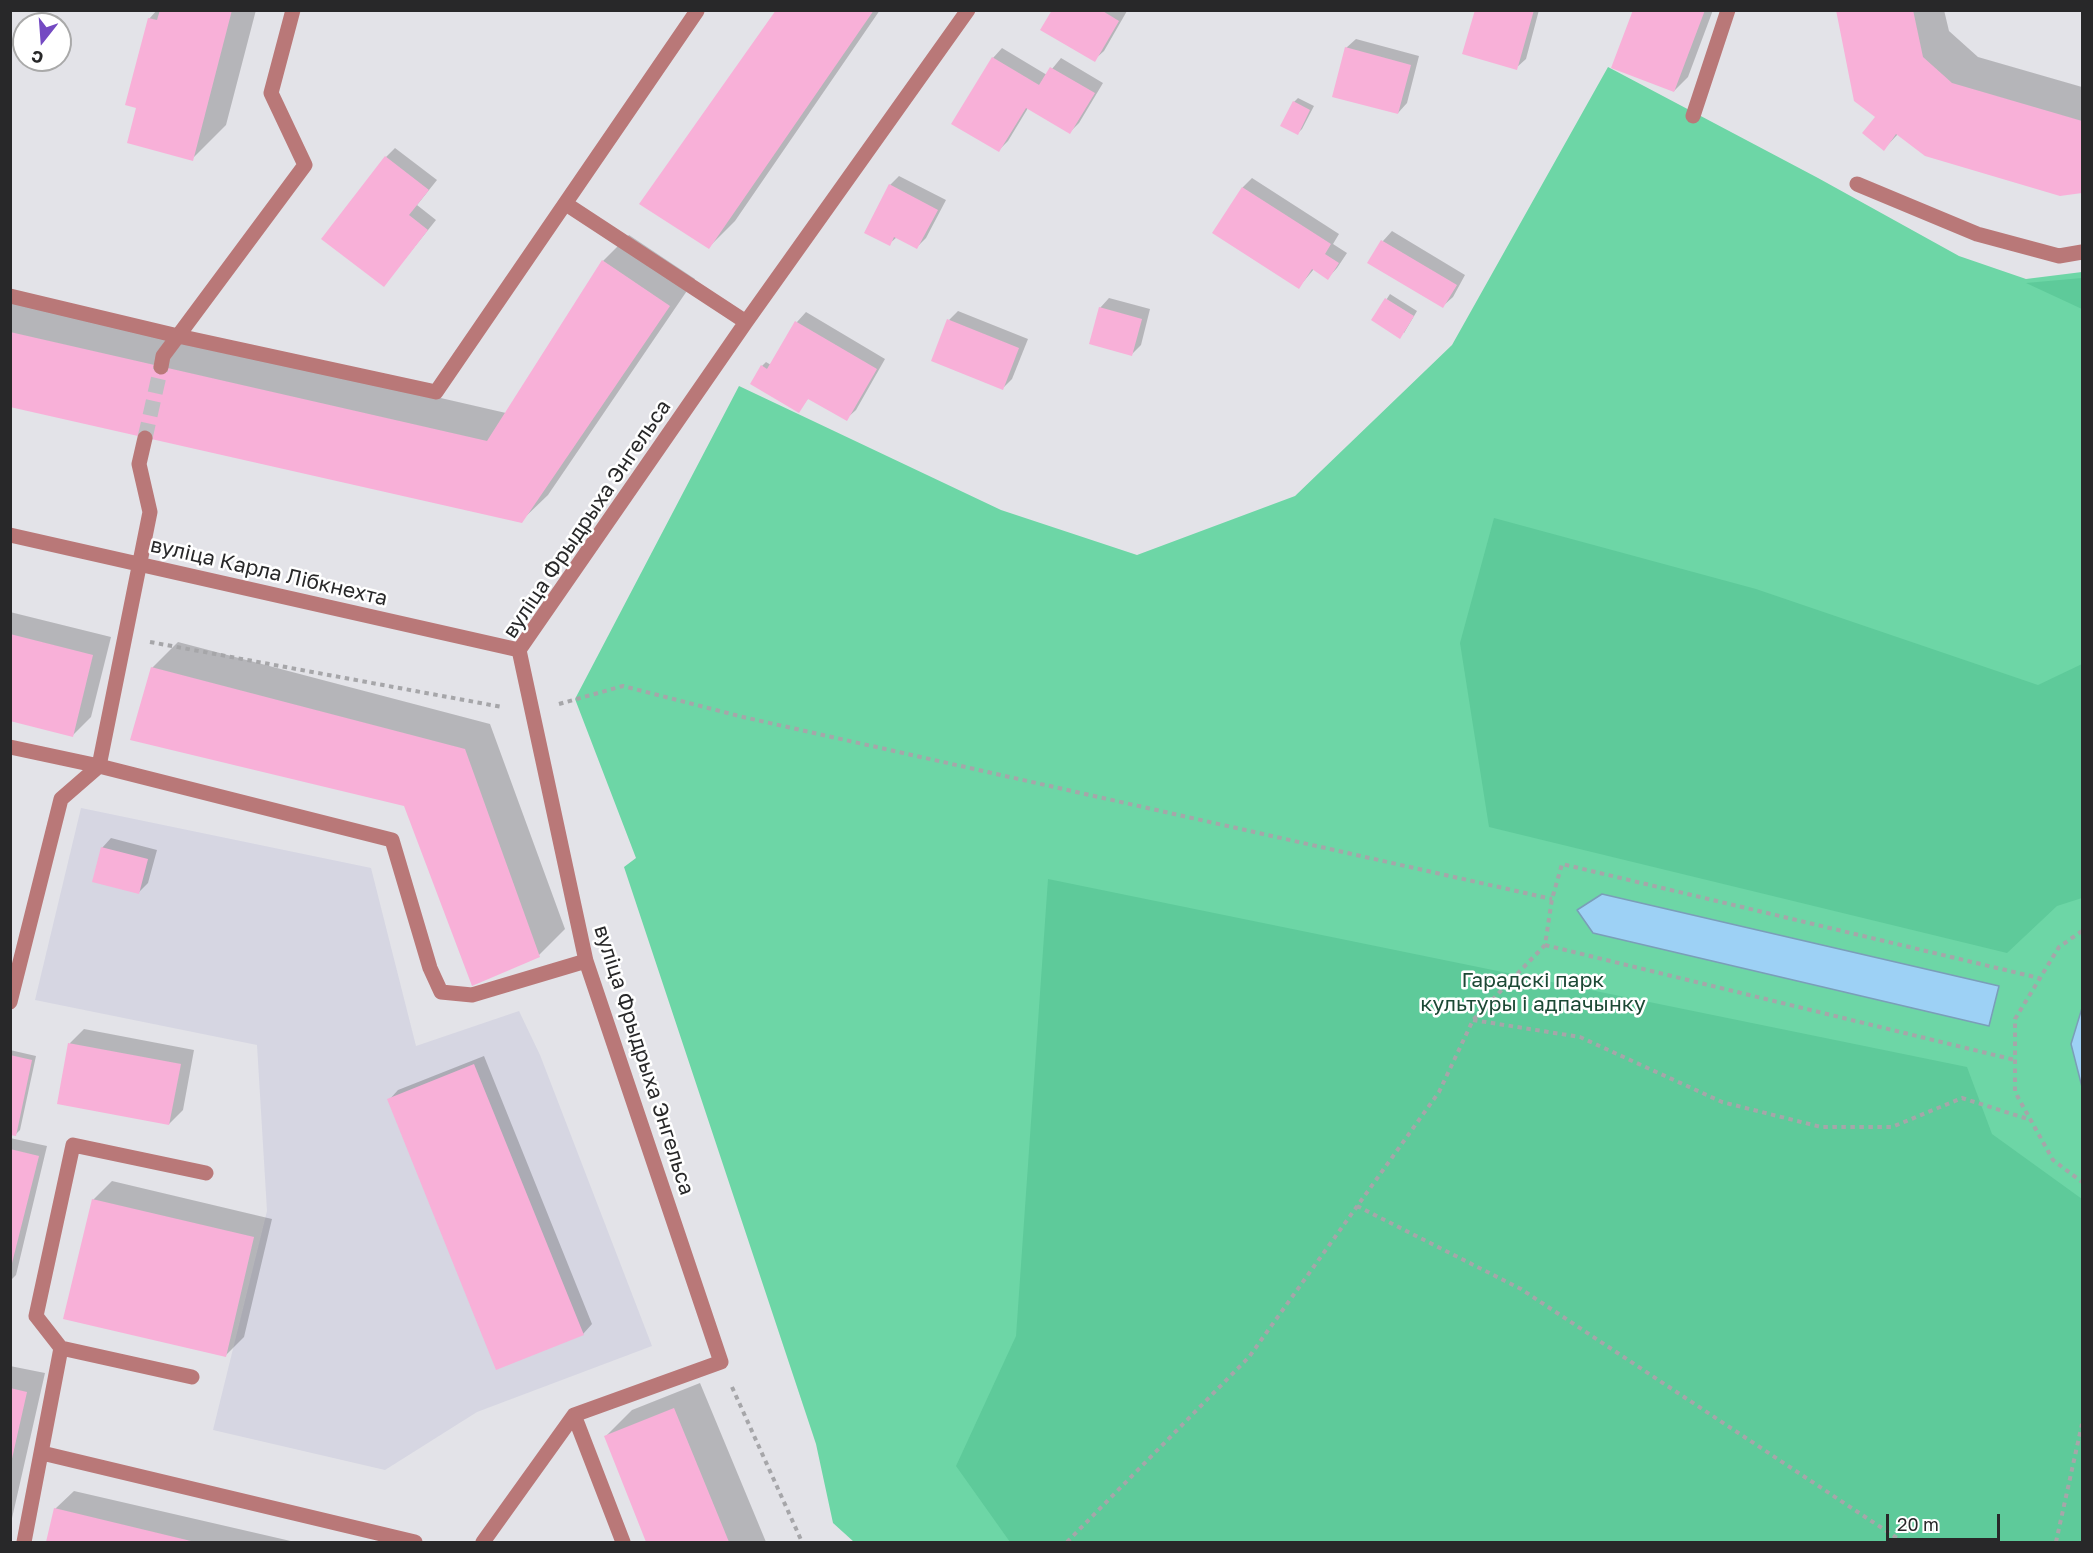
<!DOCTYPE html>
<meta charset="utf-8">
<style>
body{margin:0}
#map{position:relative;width:2093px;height:1553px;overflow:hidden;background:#e3e3e8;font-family:"Golos Text",sans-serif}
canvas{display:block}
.frame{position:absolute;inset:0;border:12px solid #282829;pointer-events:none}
.north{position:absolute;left:12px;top:12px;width:60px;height:60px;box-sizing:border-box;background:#fff;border:2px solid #a9a9a9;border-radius:50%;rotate:197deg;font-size:16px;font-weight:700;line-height:24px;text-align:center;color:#282829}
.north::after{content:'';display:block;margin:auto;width:21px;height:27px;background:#744ac2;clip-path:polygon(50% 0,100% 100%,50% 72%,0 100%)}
.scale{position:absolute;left:1886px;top:1514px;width:114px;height:27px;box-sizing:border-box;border:3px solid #282829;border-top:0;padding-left:8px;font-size:18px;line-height:21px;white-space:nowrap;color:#282829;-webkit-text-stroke:4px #fff;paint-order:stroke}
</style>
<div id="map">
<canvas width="2093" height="1553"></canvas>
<div class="frame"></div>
<div class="north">С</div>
<div class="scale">20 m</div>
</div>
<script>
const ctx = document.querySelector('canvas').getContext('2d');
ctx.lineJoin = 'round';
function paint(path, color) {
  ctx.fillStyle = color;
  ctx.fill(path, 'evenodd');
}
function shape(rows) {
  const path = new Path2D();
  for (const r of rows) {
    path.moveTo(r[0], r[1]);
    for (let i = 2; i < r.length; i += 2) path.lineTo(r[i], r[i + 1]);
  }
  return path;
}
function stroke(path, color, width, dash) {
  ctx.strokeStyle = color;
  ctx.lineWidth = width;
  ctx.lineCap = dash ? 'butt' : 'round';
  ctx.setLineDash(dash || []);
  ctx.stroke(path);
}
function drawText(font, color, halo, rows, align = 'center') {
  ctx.font = font + ' "Golos Text",sans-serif';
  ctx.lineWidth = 5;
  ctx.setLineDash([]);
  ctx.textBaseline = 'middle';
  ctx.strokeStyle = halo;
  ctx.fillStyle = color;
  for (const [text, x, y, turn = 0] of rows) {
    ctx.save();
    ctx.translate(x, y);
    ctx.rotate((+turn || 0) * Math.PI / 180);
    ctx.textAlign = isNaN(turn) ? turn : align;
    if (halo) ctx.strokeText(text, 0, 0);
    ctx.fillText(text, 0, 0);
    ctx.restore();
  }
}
const built = shape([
 [81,808,371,868,416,1046,519,1011,540,1055,652,1346,477,1412,385,1470,213,1430,267,1211,257,1045,35,1000]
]);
const green = shape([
 [1608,67,1818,178,1959,256,2026,279,2082,272,2082,1542,854,1542,833,1523,816,1444,624,867,636,858,575,699,739,386,1001,510,1137,555,1295,496,1452,345]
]);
const forest = shape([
 [2082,278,2082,309,2026,283],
 [1494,518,1756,589,2038,685,2082,664,2082,898,2057,906,2007,953,1489,827,1460,643],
 [1048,879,1967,1067,1992,1134,2082,1199,2082,1542,1010,1542,956,1466,1016,1336]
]);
const water = shape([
 [1602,894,1999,986,1989,1026,1593,933,1577,910,1602,894],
 [2082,1008,2082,1087,2071,1044,2082,1008]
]);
const shadow = shape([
 [157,10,256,10,226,125,192,159,138,107,149,19],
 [778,10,880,10,735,221,709,247],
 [1053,10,1126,10,1127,11,1104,51,1094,60],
 [1476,10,1539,10,1526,59,1516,68],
 [1634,10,1713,10,1688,77,1674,91],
 [1838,10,1944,10,1949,31,1978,57,2082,87,2082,192,2060,194,1898,134,1884,149,1877,117],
 [1356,39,1419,56,1407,103,1398,113,1346,48],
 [1002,48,1047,75,1061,58,1103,83,1079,123,1070,132,1028,108,1008,141,999,150,993,58],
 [1298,98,1314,106,1302,129,1298,133,1294,102],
 [395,148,437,180,417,205,436,220,384,285,386,157],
 [899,176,946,200,926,238,917,247,897,237,889,244,890,185],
 [1252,178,1339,234,1333,244,1347,253,1337,268,1328,278,1314,269,1299,287,1214,232,1243,187],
 [1392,231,1465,275,1453,297,1443,306,1370,262,1383,241],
 [629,235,695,279,548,495,521,521,10,405,10,299,506,413,603,261],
 [1390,294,1417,311,1404,333,1373,320],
 [1109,298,1150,309,1141,345,1132,354,1100,308],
 [958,311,1028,339,1012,379,1003,388,949,320],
 [806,312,885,359,856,410,846,419,809,397,799,411,762,366,766,362,771,365,797,322],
 [10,612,111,637,91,717,73,735,10,720],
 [178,642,490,724,565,929,539,955,405,805,152,668],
 [111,838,157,850,148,883,139,892,102,848],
 [84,1029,194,1050,183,1110,169,1124,58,1103,70,1043],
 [10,1050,36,1056,20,1130,16,1134,10,1133],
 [484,1056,592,1324,583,1334,389,1100,398,1090],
 [10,1138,47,1146,16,1275,10,1281],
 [112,1181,272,1219,244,1337,225,1356,93,1200],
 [10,1366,45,1373,10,1527],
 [700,1383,766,1542,648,1542,606,1436,632,1410],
 [74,1491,295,1542,47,1542,55,1509]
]);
const building = shape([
 [160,10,232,10,193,161,127,143,136,108,125,105,148,18,157,20],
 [776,10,874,10,709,249,639,204],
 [1052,10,1101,10,1119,21,1095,62,1040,30],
 [1475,10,1534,10,1517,70,1462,54],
 [1633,10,1705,10,1674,92,1611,68],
 [1836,10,1913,10,1923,57,1952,83,2082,121,2082,193,2060,196,1925,156,1896,134,1884,151,1862,133,1875,117,1854,101],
 [1345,47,1411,65,1398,114,1332,97],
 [992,57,1039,85,1050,67,1095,93,1070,134,1026,108,999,152,951,124],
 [1293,101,1310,110,1298,135,1280,126],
 [385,156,429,190,409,215,428,230,384,287,321,239],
 [889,184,938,210,917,249,894,237,890,246,864,233],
 [1242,187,1331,244,1325,254,1339,263,1328,280,1312,269,1299,289,1212,233],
 [1381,240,1457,285,1443,308,1367,263],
 [602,260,670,306,522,523,10,407,10,332,487,441],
 [1385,298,1414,316,1400,339,1371,320],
 [1099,307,1142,319,1132,356,1089,344],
 [947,319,1019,348,1003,390,931,361],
 [795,321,877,369,847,421,808,399,799,413,750,384,761,365,767,369],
 [10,634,93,655,73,737,10,721],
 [151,667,465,749,540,957,472,986,404,806,130,740],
 [101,847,148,859,139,894,92,882],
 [68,1043,181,1064,169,1125,57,1104],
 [10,1055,32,1060,16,1136,10,1135],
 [474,1064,584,1335,496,1370,387,1099],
 [10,1149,39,1156,11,1267,10,1267],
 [92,1199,254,1237,226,1357,63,1319],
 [10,1388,27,1392,11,1463,10,1463],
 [674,1408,729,1542,646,1542,604,1436],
 [54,1508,195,1542,46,1542]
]);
const minorTunnel = shape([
 [145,438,161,367]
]);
const path = shape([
 [150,642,502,707],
 [559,704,623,686,743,717,1552,899],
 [2082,931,2059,947,2015,1019,2015,1092,2053,1160,2082,1182],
 [1545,945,2015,1060],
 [1473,1020,1580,1037,1722,1102,1821,1127,1892,1127,1962,1098,2031,1120],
 [1357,1206,1521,1289,1903,1542],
 [732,1387,802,1542],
 [1067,1542,1249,1357,1439,1092,1473,1020,1545,945,1552,899,1562,864,2039,978],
 [2056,1542,2082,1424]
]);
const minor = shape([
 [1693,116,1728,10],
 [1857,184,1977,234,2059,256,2082,252],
 [566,204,746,322],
 [10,296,178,336,436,392,697,11],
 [161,367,163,356,178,336,305,165,271,93,293,10],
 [10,535,519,650],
 [10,747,99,766,392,840,430,968,441,992,472,995,586,961],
 [10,1002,61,799,99,766,150,512,139,464,145,438],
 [61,1348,36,1316,73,1145,206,1173],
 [574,1415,623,1542],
 [42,1453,415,1542],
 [24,1542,61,1348,192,1377],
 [483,1542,574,1415,721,1362,586,961,519,650,746,322,968,10]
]);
const streetNames = [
 ["вуліца Фрыдрыха Энгельса",587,519,-56],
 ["вуліца Карла Лібкнехта",269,572,13],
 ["вуліца Фрыдрыха Энгельса",644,1060,72]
];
const parkNames = [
 ["Гарадскі парк",1533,980],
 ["культуры і адпачынку",1533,1004]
];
paint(built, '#d6d6e2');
paint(green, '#6dd6a6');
paint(forest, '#5eca9a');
paint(water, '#9dd1f5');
stroke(water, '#7a9eb8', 1.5);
paint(shadow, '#0003');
paint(building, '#f8b0d8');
stroke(minorTunnel, '#bebec2', 15, [15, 8]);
stroke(path, '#a6a6a9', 4, [4.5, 4.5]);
stroke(minor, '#b97878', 15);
drawText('21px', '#282829', '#fff', streetNames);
drawText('21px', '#1c4935', '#fff', parkNames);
</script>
